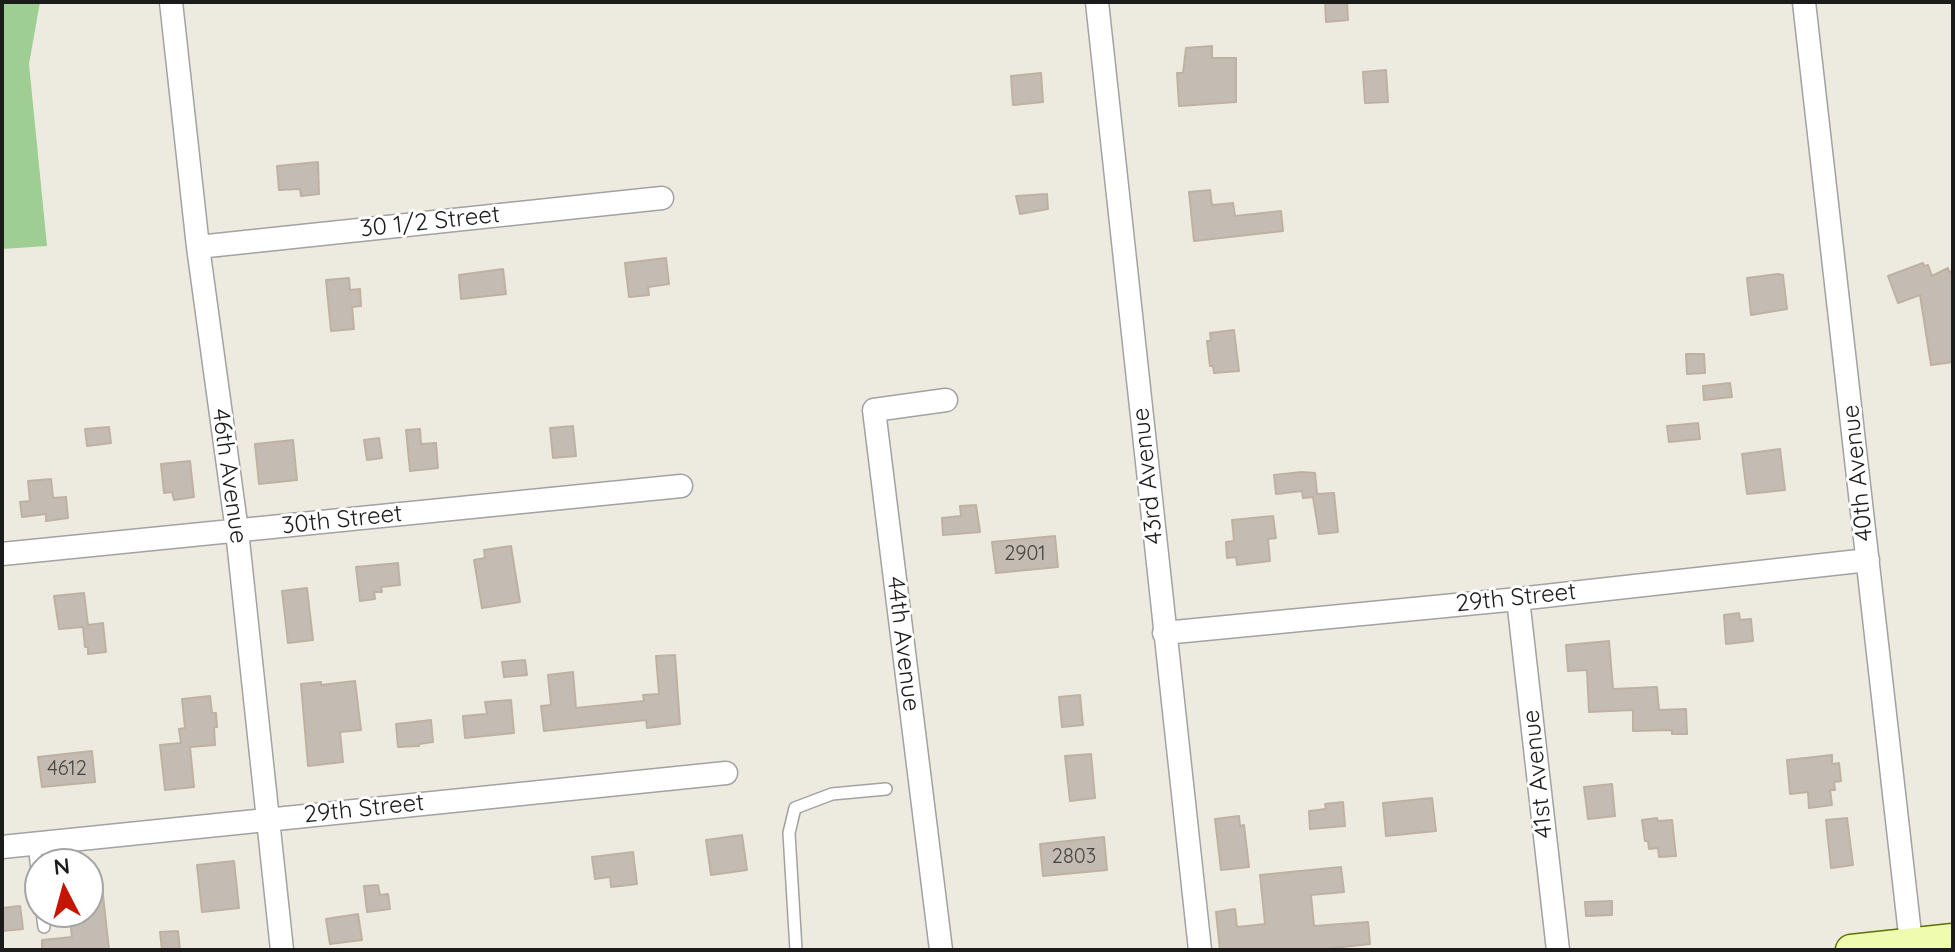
<!DOCTYPE html>
<style>
body{margin:0}
#map{position:relative;width:1955px;height:952px;overflow:hidden;background:#edeadf;font-family:Quicksand,sans-serif}
canvas{display:block}
.frame{position:absolute;inset:0;border:4px solid #1b1b1b;pointer-events:none}
.north{position:absolute;left:24px;top:848px;width:80px;height:80px;box-sizing:border-box;background:#fff;border:2px solid #a4a4a4;border-radius:50%;rotate:354deg;font-size:22px;font-weight:700;line-height:32px;text-align:center;color:#1b1b1b}
.north::after{content:'';display:block;margin:auto;width:28px;height:36px;background:#c51400;clip-path:polygon(50% 0,100% 100%,50% 72%,0 100%)}
</style>
<div id="map">
<canvas width="1955" height="952"></canvas>
<div class="frame"></div>
<div class="north">N</div>
</div>
<script>
const ctx = document.querySelector('canvas').getContext('2d');
ctx.lineJoin = 'round';
function paint(path, color) {
  ctx.fillStyle = color;
  ctx.fill(path, 'evenodd');
}
function shape(rows) {
  const path = new Path2D();
  for (const r of rows) {
    path.moveTo(r[0], r[1]);
    for (let i = 2; i < r.length; i += 2) path.lineTo(r[i], r[i + 1]);
  }
  return path;
}
function stroke(path, color, width, dash) {
  ctx.strokeStyle = color;
  ctx.lineWidth = width;
  ctx.lineCap = dash ? 'butt' : 'round';
  ctx.setLineDash(dash || []);
  ctx.stroke(path);
}
function drawText(font, color, halo, rows, align = 'center') {
  ctx.font = font + ' Quicksand,sans-serif';
  ctx.lineWidth = 6;
  ctx.setLineDash([]);
  ctx.textBaseline = 'middle';
  ctx.strokeStyle = halo;
  ctx.fillStyle = color;
  for (const [text, x, y, turn = 0] of rows) {
    ctx.save();
    ctx.translate(x, y);
    ctx.rotate((+turn || 0) * Math.PI / 180);
    ctx.textAlign = isNaN(turn) ? turn : align;
    if (halo) ctx.strokeText(text, 0, 0);
    ctx.fillText(text, 0, 0);
    ctx.restore();
  }
}
const forest = shape([
 [2,2,40,2,29,64,47,246,2,249]
]);
const building = shape([
 [1325,2,1347,2,1348,20,1326,22,1325,2],
 [1212,46,1212,58,1236,58,1236,102,1179,106,1177,73,1183,73,1186,48,1212,46],
 [1386,70,1388,102,1365,103,1363,72,1386,70],
 [1041,73,1043,102,1013,105,1011,76,1041,73],
 [318,162,319,194,301,196,300,189,279,190,277,166,318,162],
 [1210,190,1212,205,1233,203,1235,216,1281,211,1283,231,1194,241,1189,192,1210,190],
 [1047,194,1048,209,1020,214,1016,196,1047,194],
 [666,258,669,284,648,287,649,295,629,297,625,263,666,258],
 [1923,263,1924,266,1928,265,1932,276,1948,268,1949,272,1953,271,1953,362,1931,365,1920,295,1898,303,1888,276,1923,263],
 [503,269,506,294,461,299,459,275,503,269],
 [1778,274,1783,275,1787,309,1751,315,1747,278,1778,274],
 [349,278,350,290,360,289,361,306,352,307,354,329,331,331,326,280,349,278],
 [1234,330,1239,371,1214,373,1213,366,1210,366,1207,341,1211,341,1210,333,1234,330],
 [1686,354,1704,354,1705,373,1687,374,1686,354],
 [1730,383,1732,397,1704,400,1703,386,1730,383],
 [1698,423,1700,439,1669,442,1667,426,1698,423],
 [573,426,576,456,553,458,550,428,573,426],
 [109,427,111,443,87,446,85,429,109,427],
 [420,429,421,444,436,443,438,468,410,471,406,430,420,429],
 [379,438,382,458,367,460,364,440,379,438],
 [293,440,297,480,259,484,255,444,293,440],
 [1780,449,1785,490,1747,494,1742,454,1780,449],
 [190,461,194,497,174,500,172,492,164,493,161,464,190,461],
 [1302,472,1315,473,1317,494,1334,493,1338,532,1319,534,1313,497,1303,498,1302,491,1276,494,1274,475,1302,472],
 [51,479,53,498,66,497,68,518,46,521,46,514,22,517,20,502,30,501,28,481,51,479],
 [976,505,980,532,943,535,942,518,961,516,960,506,976,505],
 [1273,516,1276,538,1268,539,1270,561,1237,565,1236,557,1227,558,1226,542,1234,541,1232,520,1273,516],
 [1055,536,1058,567,996,573,992,542,1055,536],
 [511,546,520,602,482,608,474,560,485,558,484,550,511,546],
 [398,563,400,585,381,587,382,592,374,592,375,599,360,601,356,567,398,563],
 [307,588,313,640,288,643,282,591,307,588],
 [84,593,88,625,103,623,106,652,88,654,88,647,85,647,83,627,59,629,54,596,84,593],
 [1739,613,1740,620,1751,619,1753,641,1726,644,1724,615,1739,613],
 [1609,641,1613,689,1657,687,1659,710,1686,709,1687,734,1672,734,1672,730,1633,731,1633,710,1589,712,1587,670,1568,671,1566,645,1609,641],
 [675,655,680,724,647,728,646,720,544,731,541,706,551,705,548,675,573,672,576,708,644,701,643,695,659,694,656,656,675,655],
 [525,660,527,675,504,677,502,662,525,660],
 [355,681,361,730,340,732,343,762,308,766,301,684,321,682,321,685,355,681],
 [1080,695,1083,725,1062,727,1059,697,1080,695],
 [210,696,212,713,216,713,217,727,214,727,215,745,190,747,194,787,165,790,160,745,181,743,179,729,185,728,182,699,210,696],
 [511,700,514,733,465,738,463,716,487,714,485,702,511,700],
 [431,720,433,742,419,744,419,746,398,747,396,724,431,720],
 [92,751,95,782,42,787,38,757,92,751],
 [1091,754,1095,798,1070,801,1065,756,1091,754],
 [1832,755,1832,764,1839,763,1841,781,1834,782,1835,790,1830,790,1832,805,1809,808,1808,792,1790,794,1787,760,1832,755],
 [1612,784,1615,816,1588,819,1584,787,1612,784],
 [1432,798,1436,831,1386,836,1383,803,1432,798],
 [1343,802,1345,826,1310,829,1309,811,1326,809,1325,804,1343,802],
 [1239,816,1240,826,1244,825,1249,867,1221,870,1215,819,1239,816],
 [1657,818,1658,821,1672,820,1676,856,1659,857,1658,848,1649,849,1648,841,1645,841,1642,820,1657,818],
 [1847,818,1853,865,1831,868,1826,820,1847,818],
 [742,835,747,870,711,875,706,840,742,835],
 [1104,837,1107,870,1043,876,1040,844,1104,837],
 [633,852,637,884,611,887,610,877,595,879,592,857,633,852],
 [234,861,239,908,202,912,197,865,234,861],
 [1341,867,1344,892,1311,895,1314,926,1368,922,1370,944,1314,950,1220,950,1216,912,1235,909,1237,927,1265,924,1260,875,1341,867],
 [378,885,380,895,388,894,390,909,367,912,364,886,378,885],
 [102,886,109,950,42,950,42,940,72,937,69,912,88,912,88,888,102,886],
 [1612,901,1612,915,1586,916,1585,902,1612,901],
 [20,906,23,929,2,931,2,908,20,906],
 [358,914,362,940,330,944,326,919,358,914],
 [178,931,180,950,162,950,160,932,178,931]
]);
const service = shape([
 [34,844,40,896],
 [42,912,44,927],
 [796,950,789,833,795,808,832,794,886,789]
]);
const minor = shape([
 [171,2,198,247,237,531,282,950],
 [1097,2,1200,950],
 [1804,2,1911,943],
 [198,247,662,198],
 [2,554,681,486],
 [1518,599,1558,950],
 [1164,633,1518,599,1868,560],
 [2,847,726,773],
 [941,950,874,410,946,400]
]);
const secondary = shape([
 [1851,950,1953,939]
]);
const numberNames = [
 ["2901",1025,554],
 ["4612",67,769],
 ["2803",1074,857]
];
const streetNames = [
 ["30 1/2 Street",430,222,-6],
 ["40th Avenue",1858,473,-96],
 ["46th Avenue",229,476,82],
 ["43rd Avenue",1148,476,-96],
 ["30th Street",342,520,-6],
 ["29th Street",1516,598,-6],
 ["44th Avenue",903,644,83],
 ["41st Avenue",1538,774,-96],
 ["29th Street",364,809,-6]
];
paint(forest, '#9ece93');
paint(building, '#c4bcb3');
stroke(building, '#bfb1a2', 2);
stroke(service, '#a2a2a2', 14);
stroke(minor, '#a2a2a2', 25);
stroke(secondary, '#5a7202', 33);
stroke(service, '#fff', 11);
stroke(minor, '#fff', 22);
stroke(secondary, '#effbaf', 30);
drawText('20px', '#454341', null, numberNames);
drawText('24px', '#1b1b1b', '#fff', streetNames);
</script>
